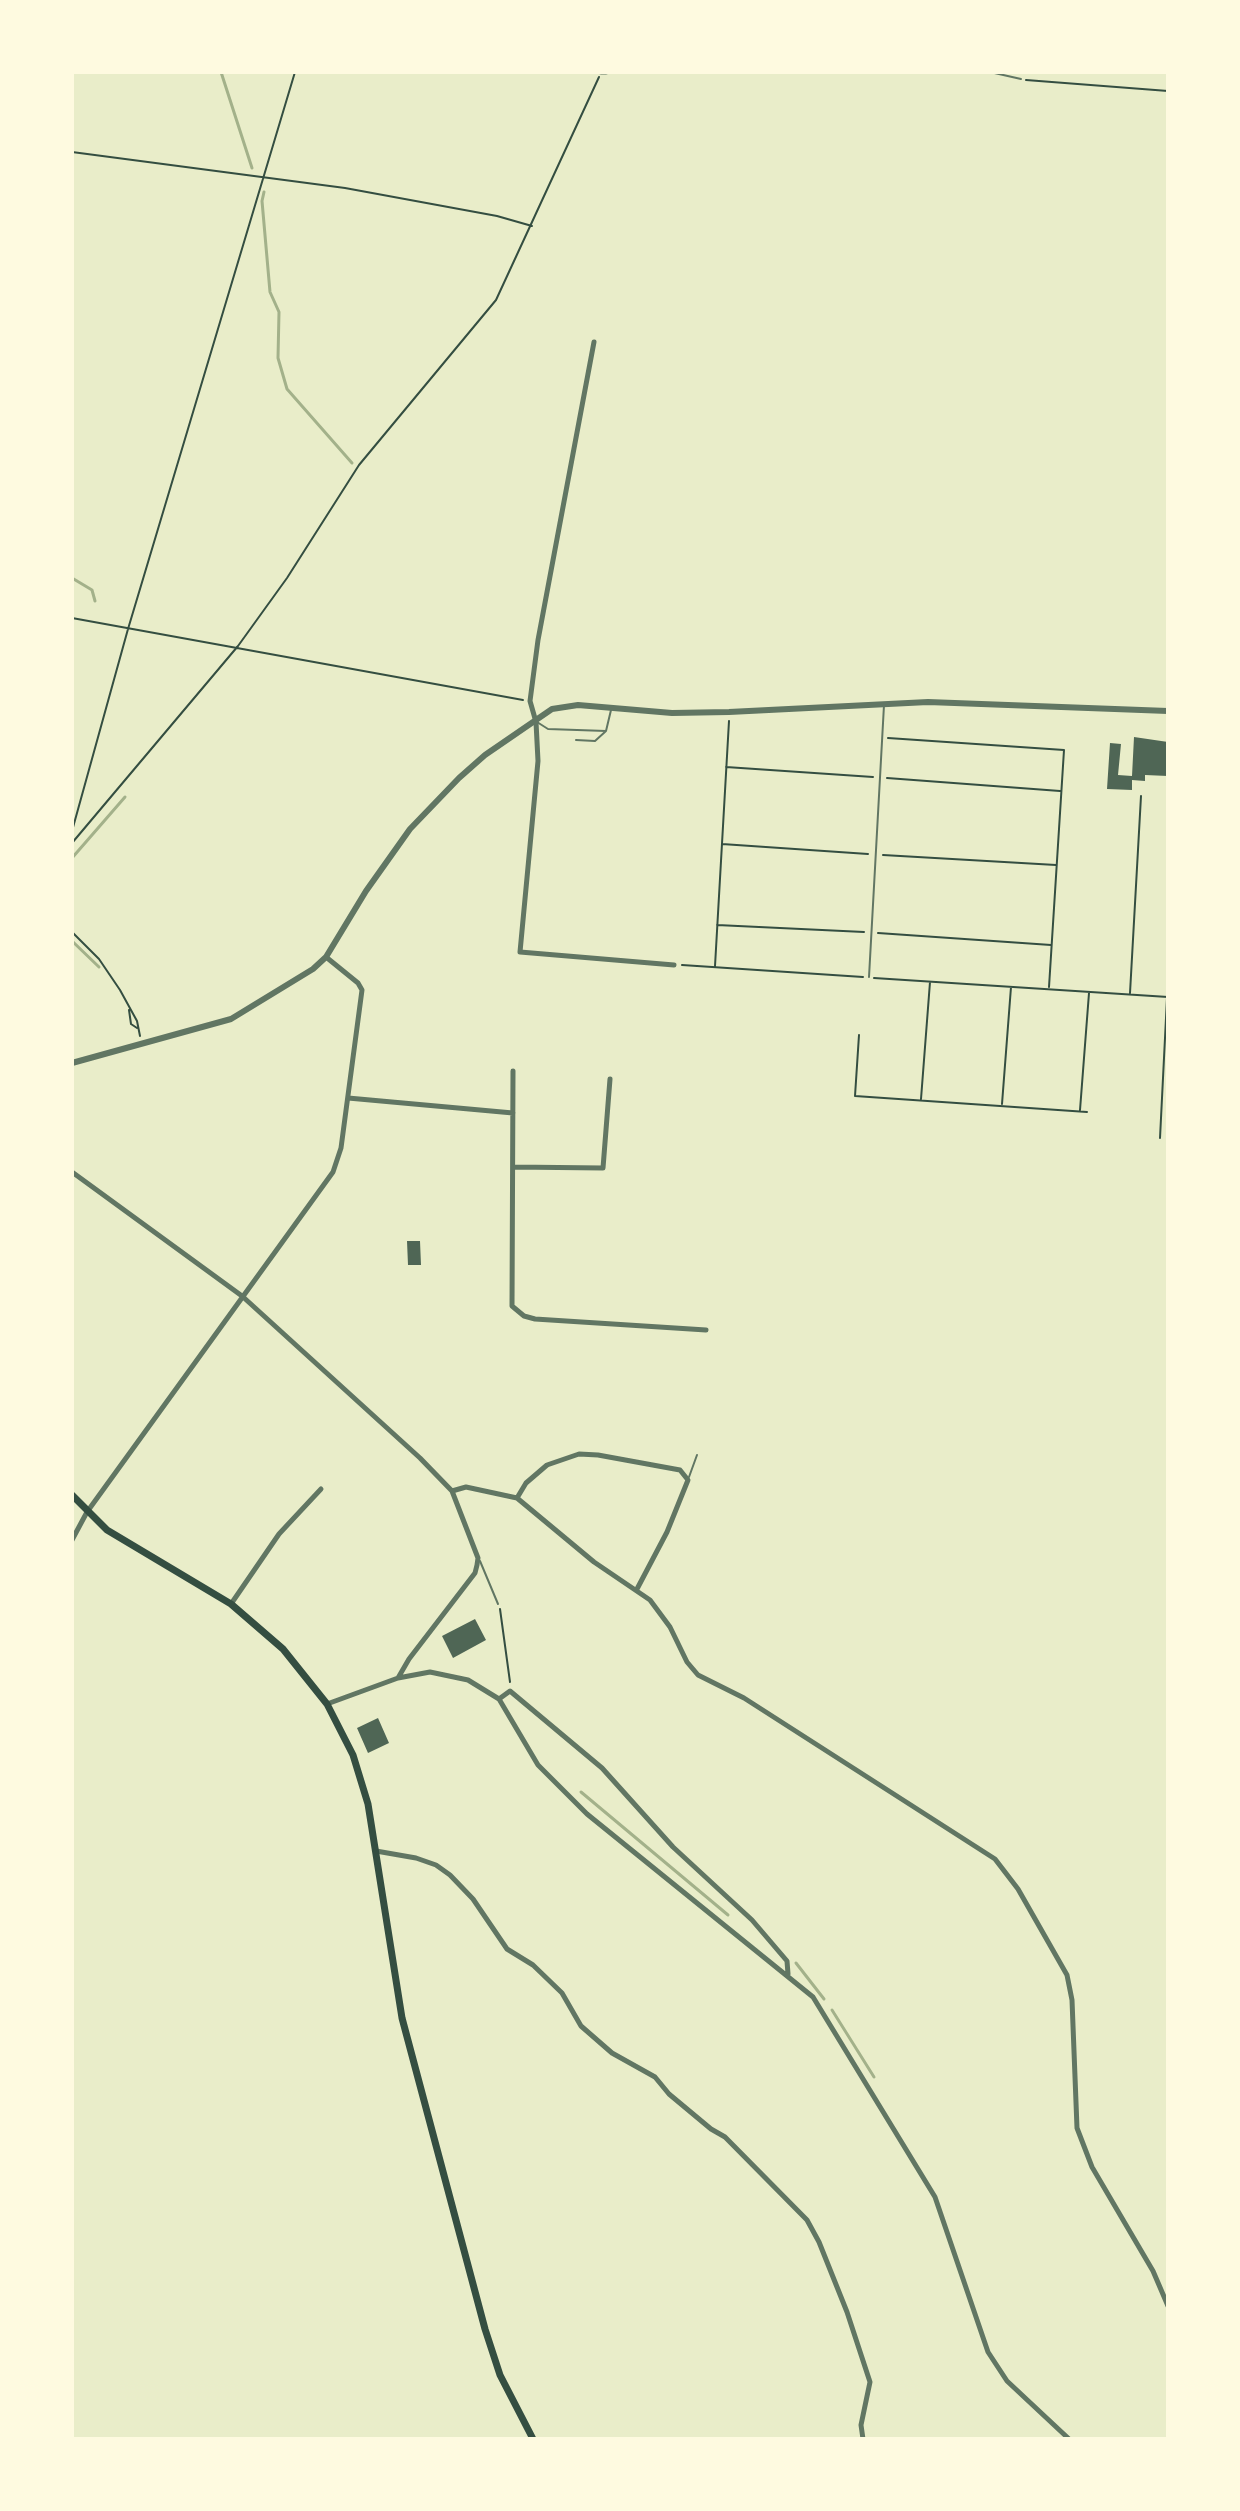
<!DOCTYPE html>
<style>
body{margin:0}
#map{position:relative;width:1240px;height:2511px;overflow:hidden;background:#e9edc9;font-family:"Libre Baskerville",serif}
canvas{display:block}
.frame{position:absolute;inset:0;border:74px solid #fefae0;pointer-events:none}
</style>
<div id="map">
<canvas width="1240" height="2511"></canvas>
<div class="frame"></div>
</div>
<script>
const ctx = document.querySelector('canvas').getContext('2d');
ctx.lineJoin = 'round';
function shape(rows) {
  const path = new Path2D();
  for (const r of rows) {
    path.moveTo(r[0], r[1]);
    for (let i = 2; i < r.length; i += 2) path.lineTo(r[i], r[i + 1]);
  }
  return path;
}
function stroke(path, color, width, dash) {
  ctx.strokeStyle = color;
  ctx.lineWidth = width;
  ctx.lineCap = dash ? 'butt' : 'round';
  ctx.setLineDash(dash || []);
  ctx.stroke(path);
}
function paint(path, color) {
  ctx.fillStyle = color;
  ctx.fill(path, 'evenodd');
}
const stream = shape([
 [221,72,252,168],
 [264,192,262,201,270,292,279,312,278,358,287,389,352,463],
 [72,578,92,590,95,601],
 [72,858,125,797],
 [72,941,99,967],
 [581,1792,728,1915],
 [796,1963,824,1999],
 [832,2010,874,2077]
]);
const building = shape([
 [1134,737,1168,742,1168,776,1145,775,1145,781,1132,780,1132,790,1107,789,1110,743,1121,744,1118,775,1132,776],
 [407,1241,420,1241,421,1265,408,1265],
 [475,1619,486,1640,453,1658,442,1636],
 [378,1718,389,1743,368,1753,357,1728]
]);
const path = shape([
 [1026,80,1168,91],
 [72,152,345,188,497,216,532,226],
 [72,618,523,700],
 [888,738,1064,750,1049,987],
 [726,767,873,777],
 [887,778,1060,791],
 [72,831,128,629,295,72],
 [72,843,238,646,287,578,359,465,496,300,599,77],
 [722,844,868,854],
 [883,855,1056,865],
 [717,925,864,932],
 [72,932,99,959,120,990,137,1021,140,1036],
 [878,933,1051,945],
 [682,965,863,977],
 [715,966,729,721],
 [874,978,1168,997],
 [1130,993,1141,796],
 [129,1010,131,1024,137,1028],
 [859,1035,855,1096,1087,1112],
 [921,1099,930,982],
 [1002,1104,1011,987],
 [1080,1110,1089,993],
 [1160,1138,1167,998],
 [500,1609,510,1682]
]);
const service = shape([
 [990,72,1021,79],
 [537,722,548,729,606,731],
 [576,740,595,741,606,731,611,710],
 [869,977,884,705],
 [689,1477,697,1455],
 [480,1561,498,1604]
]);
const minor = shape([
 [601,72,606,72],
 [594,342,538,640,530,701,536,722,538,761,520,952,674,965],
 [513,1071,512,1306,524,1316,535,1319,706,1330],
 [348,1098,513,1113],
 [513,1167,603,1168,610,1079],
 [72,1172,242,1296,420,1458,452,1491,478,1558,477,1565,475,1573,409,1659,398,1678],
 [452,1491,466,1487,517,1498,594,1562,650,1600,670,1627,687,1662,698,1675,744,1698,995,1859,1018,1889,1067,1975,1072,2000,1077,2128,1092,2167,1153,2271,1168,2306],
 [517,1498,526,1483,547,1465,579,1454,598,1455,680,1470,688,1480,667,1532,637,1589],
 [72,1540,87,1512,333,1172,341,1148,362,990,358,983,326,957],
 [231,1604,279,1534,321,1489],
 [499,1699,510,1691,602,1768,673,1847,752,1920,787,1961,788,1974],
 [327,1704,398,1678,430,1672,468,1680,499,1699,538,1765,587,1814,813,1997,935,2197,988,2352,1007,2381,1069,2439],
 [376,1851,416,1858,436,1865,450,1875,473,1899,507,1949,533,1965,562,1993,581,2026,612,2053,655,2077,669,2094,711,2129,725,2137,807,2220,819,2242,847,2312,870,2382,861,2425,863,2439]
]);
const tertiary = shape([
 [72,1063,231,1019,313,969,326,957,366,891,410,829,459,778,485,755,552,709,578,705,672,713,729,712,928,702,1168,711]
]);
const primary = shape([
 [72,1495,107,1530,231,1604,283,1649,327,1704,353,1755,368,1804,402,2018,485,2329,500,2375,533,2439]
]);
stroke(stream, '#a3b18a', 3);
paint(building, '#4f6655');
stroke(path, '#344e41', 2);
stroke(service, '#617663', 2);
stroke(minor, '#617663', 5);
stroke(tertiary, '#617663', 6);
stroke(primary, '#344e41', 7);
</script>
